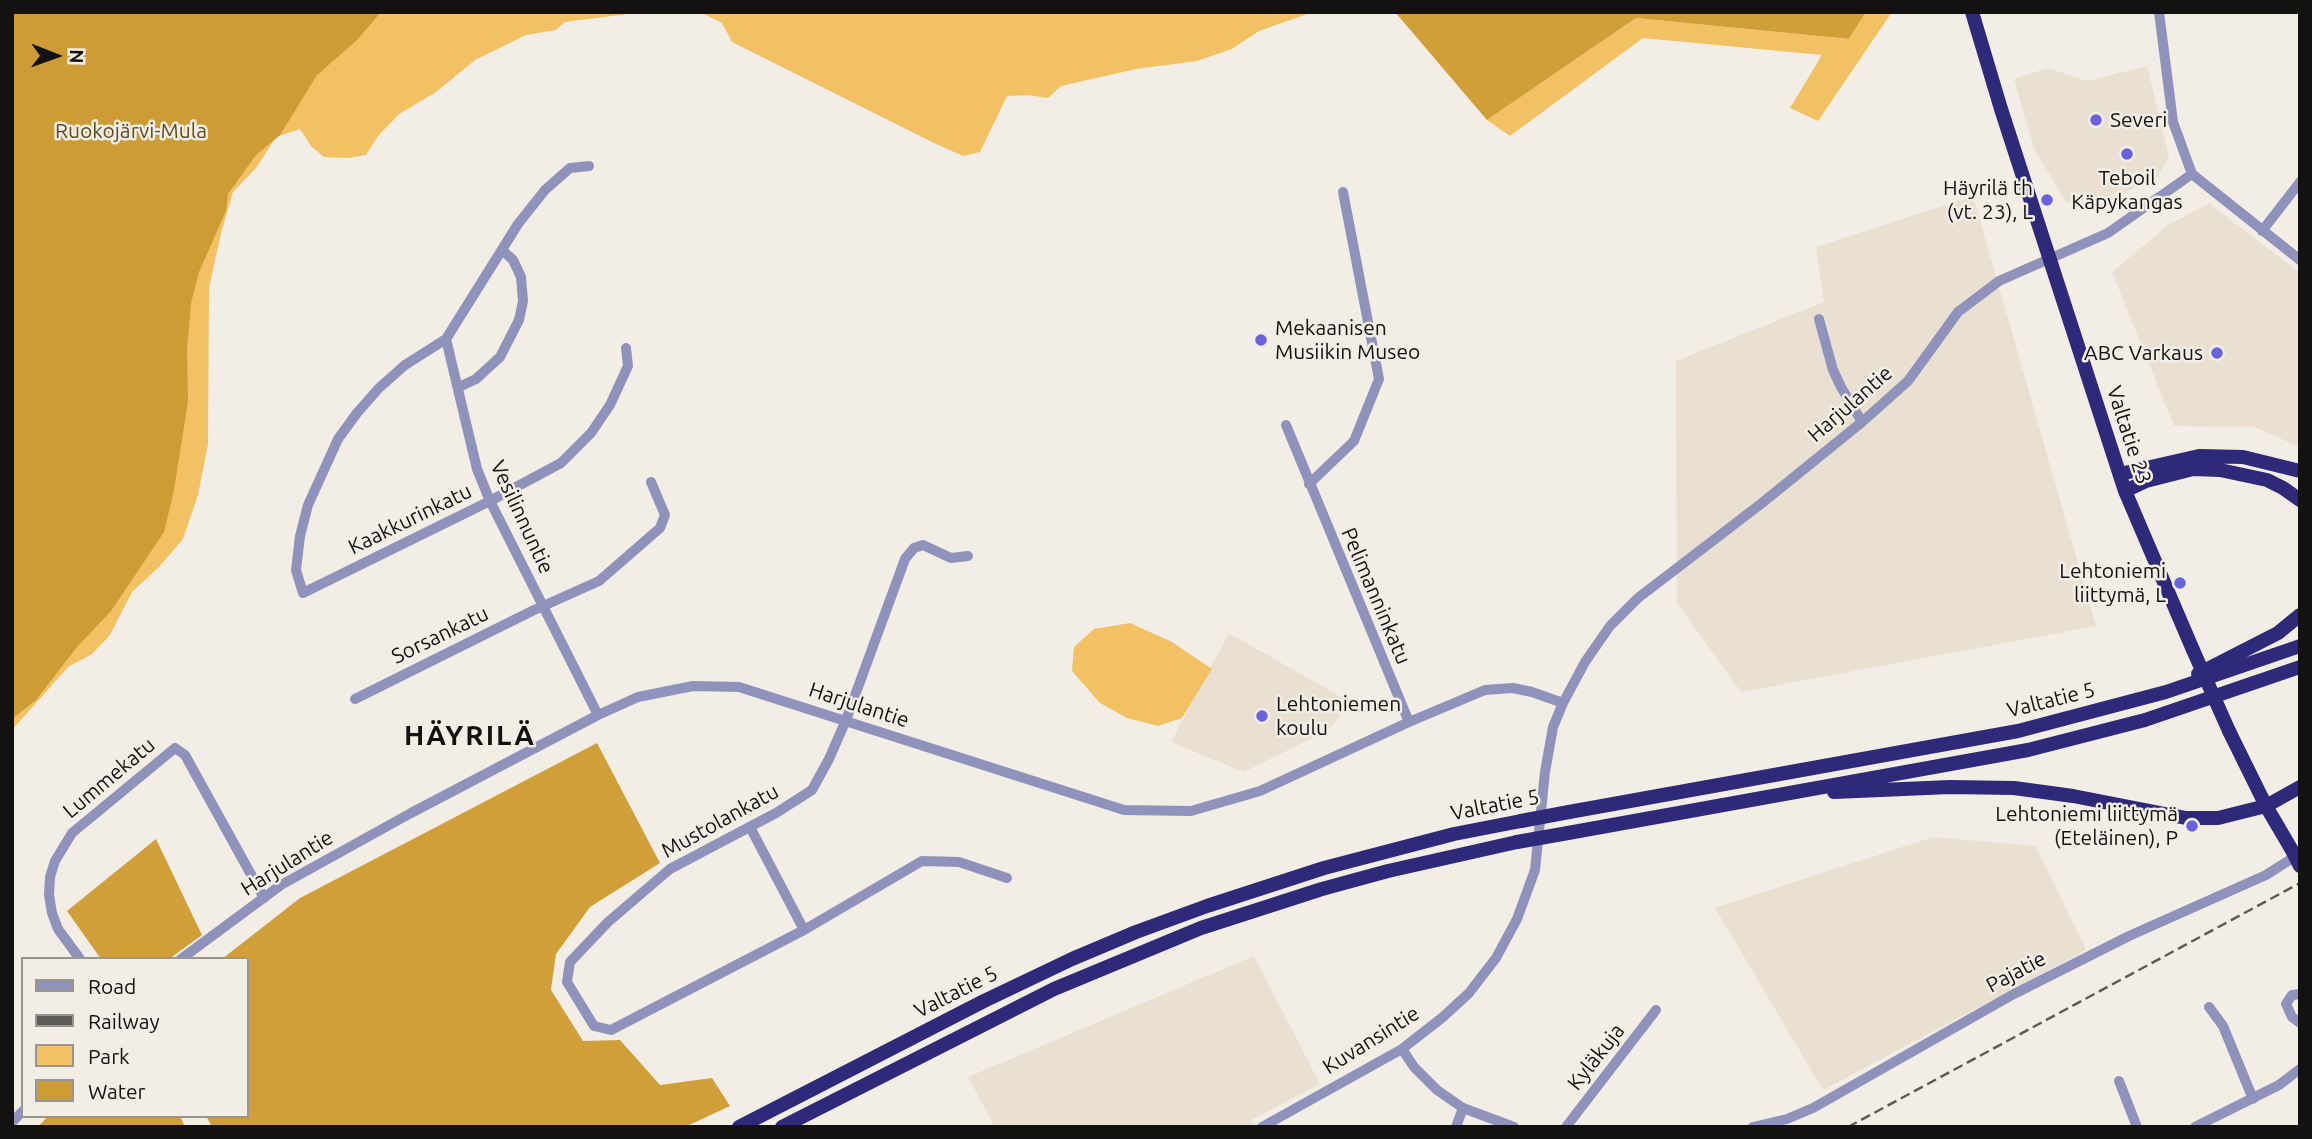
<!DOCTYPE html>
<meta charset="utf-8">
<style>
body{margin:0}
#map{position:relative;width:2312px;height:1139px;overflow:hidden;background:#f2eee6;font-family:Ubuntu,sans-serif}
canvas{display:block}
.frame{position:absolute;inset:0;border:14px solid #141210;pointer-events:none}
.legend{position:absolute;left:21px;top:957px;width:228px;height:161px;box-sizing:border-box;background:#f2eee6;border:2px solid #999690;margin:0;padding:9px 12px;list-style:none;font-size:21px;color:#141210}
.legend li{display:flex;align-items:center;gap:14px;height:35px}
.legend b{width:35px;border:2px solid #999690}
.north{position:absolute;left:21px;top:21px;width:70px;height:70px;-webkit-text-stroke:5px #f2eee6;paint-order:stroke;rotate:91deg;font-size:19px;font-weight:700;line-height:28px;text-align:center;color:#141210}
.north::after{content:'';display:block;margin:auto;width:24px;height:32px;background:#141210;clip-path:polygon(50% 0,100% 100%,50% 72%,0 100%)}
</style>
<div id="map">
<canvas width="2312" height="1139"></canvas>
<div class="frame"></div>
<ul class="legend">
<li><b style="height:9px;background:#8f93bb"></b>Road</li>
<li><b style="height:9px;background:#5d5b57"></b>Railway</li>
<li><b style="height:19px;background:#f1c164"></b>Park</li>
<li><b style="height:19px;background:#ce9c35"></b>Water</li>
</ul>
<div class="north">N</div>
</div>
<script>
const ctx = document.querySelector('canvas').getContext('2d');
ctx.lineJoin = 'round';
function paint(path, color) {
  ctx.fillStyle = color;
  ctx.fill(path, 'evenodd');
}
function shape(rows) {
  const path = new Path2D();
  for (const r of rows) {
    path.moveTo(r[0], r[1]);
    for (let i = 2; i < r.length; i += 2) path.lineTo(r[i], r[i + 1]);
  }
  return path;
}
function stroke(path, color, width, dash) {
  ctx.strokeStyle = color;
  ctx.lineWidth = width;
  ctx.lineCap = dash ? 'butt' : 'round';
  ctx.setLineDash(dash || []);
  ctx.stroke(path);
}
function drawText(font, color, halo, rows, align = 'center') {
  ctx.font = font + ' Ubuntu,sans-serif';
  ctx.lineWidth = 5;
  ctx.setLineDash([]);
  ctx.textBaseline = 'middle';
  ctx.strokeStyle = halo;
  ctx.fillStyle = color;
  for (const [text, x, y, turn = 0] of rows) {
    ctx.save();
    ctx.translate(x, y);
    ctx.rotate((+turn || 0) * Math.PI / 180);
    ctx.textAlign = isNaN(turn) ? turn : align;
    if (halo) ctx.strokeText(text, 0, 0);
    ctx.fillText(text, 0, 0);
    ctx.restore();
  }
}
const built = shape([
 [2147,66,2169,157,2157,178,2087,209,2066,202,2034,149,2014,79,2048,68,2087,81],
 [1973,196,2096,626,1741,692,1677,603,1676,361,1824,302,1816,247],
 [2209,203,2300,273,2300,447,2254,427,2174,426,2112,272,2167,226],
 [1229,633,1350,702,1329,730,1244,772,1171,742],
 [1933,837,2036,846,2086,950,1823,1090,1715,908],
 [1254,956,1320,1084,1251,1120,1255,1127,988,1127,993,1123,968,1077]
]);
const green = shape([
 [12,12,643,12,565,22,556,30,526,35,475,60,436,92,399,114,378,136,366,155,348,158,324,157,311,146,300,129,276,137,256,168,233,192,221,233,209,288,208,444,198,495,183,539,159,567,132,592,110,635,92,654,68,667,12,730],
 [700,12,1313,12,1259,31,1232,49,1197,61,1136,69,1061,86,1048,98,1028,95,1007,96,980,152,963,156,932,142,732,42,722,23],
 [1866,12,1892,12,1818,121,1790,108,1822,55,1643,38,1510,136,1487,120,1636,18,1849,39],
 [1130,623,1172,642,1212,669,1182,718,1158,726,1127,718,1100,703,1072,671,1074,647,1094,629]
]);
const forest = shape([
 [1395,12,1866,12,1849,39,1636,18,1487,120],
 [597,743,660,863,590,907,556,954,551,990,583,1041,620,1040,660,1085,712,1078,730,1106,685,1127,212,1127,206,1116,247,1116,247,959,222,959,300,898],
 [156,839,202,935,169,959,101,959,67,911],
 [48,1116,180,1116,185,1127,38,1127]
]);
const water = shape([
 [12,12,381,12,357,40,317,75,280,135,256,155,228,194,226,211,199,272,191,303,187,350,188,401,174,490,164,532,111,611,77,647,36,700,12,719]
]);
const minor = shape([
 [2159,12,2173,122,2192,174,2300,260],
 [589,166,570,168,545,190,518,224,446,339,477,469,490,501,598,715],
 [2262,231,2300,182],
 [1819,319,1833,370,1841,387,1862,422],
 [446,339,405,365,379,388,357,413,338,439,308,505,300,536,296,570,303,593,490,501,561,463,591,433,610,405,628,366,626,348],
 [459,387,476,379,500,357,519,320,523,301,521,277,513,260,502,250],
 [1286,425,1409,722],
 [1309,484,1354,441,1379,379,1343,192],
 [968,556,951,558,923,545,914,548,905,559,846,720,829,759,812,790,776,813,670,869,608,922,570,962,567,982,594,1026,611,1030,804,930,922,861,959,862,1007,878],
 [355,699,532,611,599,581,660,528,665,515,651,482],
 [750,827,804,930],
 [80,959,58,929,52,913,49,895,50,877,55,861,72,833,175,748,185,755,264,898],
 [181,959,281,885,411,813,598,715,638,697,693,686,739,687,1124,810,1191,811,1260,791,1409,722,1485,690,1513,688,1532,692,1563,703],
 [2300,994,2292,995,2286,1004,2292,1017,2300,1023],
 [2209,1007,2223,1026,2253,1099],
 [1402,1049,1414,1067,1437,1090,1463,1108,1514,1127],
 [2119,1081,2137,1127],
 [12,1122,23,1111],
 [1262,1127,1402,1049,1443,1017,1469,993,1496,958,1517,919,1535,870,1545,772,1553,727,1563,703,1585,662,1610,626,1638,598,1762,503,1862,422,1908,381,1958,312,1999,281,2108,233,2192,174],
 [1456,1127,1463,1108],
 [1566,1127,1656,1010],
 [1753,1127,1787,1119,1813,1108,2012,995,2129,936,2266,875,2299,854],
 [2195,1127,2279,1085,2300,1069]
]);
const highway = shape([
 [1972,12,2001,109,2125,491,2193,650],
 [2120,474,2199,456,2243,457,2300,471],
 [2125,491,2146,481,2193,469,2220,470,2267,480,2283,488,2300,500],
 [2198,674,2278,633,2300,615],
 [2229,731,2266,806,2293,852],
 [1834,792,1950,787,2014,788,2073,796,2186,818,2218,818,2266,806,2300,787],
 [1569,812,2018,731,2166,692,2300,646],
 [1568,833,2028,750,2145,720,2300,667],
 [739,1127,984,1001,1072,959,1136,932,1207,906,1324,868,1454,834,1521,821],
 [782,1127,1054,989,1201,928,1322,889,1388,871,1517,842]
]);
const rail = shape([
 [1848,1127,2300,883]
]);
const highwayBridge = shape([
 [2193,650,2229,731],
 [1521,821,1569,812],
 [1517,842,1568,833],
 [2293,852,2300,866]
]);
const markers = [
 [2096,120,7,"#6663dc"],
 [2127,154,7,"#6663dc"],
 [2047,200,7,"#6663dc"],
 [1261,340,7,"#6663dc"],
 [2217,353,7,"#6663dc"],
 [2180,583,7,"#6663dc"],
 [1262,716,7,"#6663dc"],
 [2192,826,7,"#6663dc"]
];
const poiNames = [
 ["Severi",2110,120,"left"],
 ["Teboil",2127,178,"center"],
 ["Käpykangas",2127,202,"center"],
 ["Häyrilä th",2033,188],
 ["(vt. 23), L",2033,212],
 ["Mekaanisen",1275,328,"left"],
 ["Musiikin Museo",1275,352,"left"],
 ["ABC Varkaus",2203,353],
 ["Lehtoniemi",2166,571],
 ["liittymä, L",2166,595],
 ["Lehtoniemen",1276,704,"left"],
 ["koulu",1276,728,"left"],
 ["Lehtoniemi liittymä",2178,814],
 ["(Eteläinen), P",2178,838]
];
const parkNames = [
 ["Ruokojärvi-Mula",131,131]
];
const streetNames = [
 ["Harjulantie",1850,404,-41],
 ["Valtatie 23",2129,435,72],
 ["Vesilinnuntie",522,517,65],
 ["Kaakkurinkatu",410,519,-26],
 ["Pelimanninkatu",1376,596,67],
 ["Sorsankatu",440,635,-26],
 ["Valtatie 5",2051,700,-14],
 ["Harjulantie",859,705,18],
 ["Lummekatu",109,778,-40],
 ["Valtatie 5",1495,805,-11],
 ["Mustolankatu",720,821,-29],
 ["Harjulantie",287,863,-32],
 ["Pajatie",2016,972,-28],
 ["Valtatie 5",956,992,-27],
 ["Kuvansintie",1371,1040,-32],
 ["Kyläkuja",1596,1057,-52]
];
const districtNames = [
 ["HÄYRILÄ",470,736]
];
paint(built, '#e9e0d2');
paint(green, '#f1c164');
paint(forest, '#d19f38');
paint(water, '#ce9c35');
stroke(minor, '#8f93bb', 10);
stroke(highway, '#2e2978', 14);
stroke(rail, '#5d5b57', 2.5, [10, 5]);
stroke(highwayBridge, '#2e2978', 14);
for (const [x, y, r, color] of markers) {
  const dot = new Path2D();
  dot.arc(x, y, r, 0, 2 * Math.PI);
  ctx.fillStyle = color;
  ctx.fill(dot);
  stroke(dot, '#f2eee6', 2.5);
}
drawText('21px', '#141210', '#f2eee6', poiNames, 'right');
drawText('21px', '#604b22', '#f2eee6', parkNames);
drawText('21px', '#141210', '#f2eee6', streetNames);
ctx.letterSpacing = '2px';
drawText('bold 28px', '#141210', '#f2eee6', districtNames);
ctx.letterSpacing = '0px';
</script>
